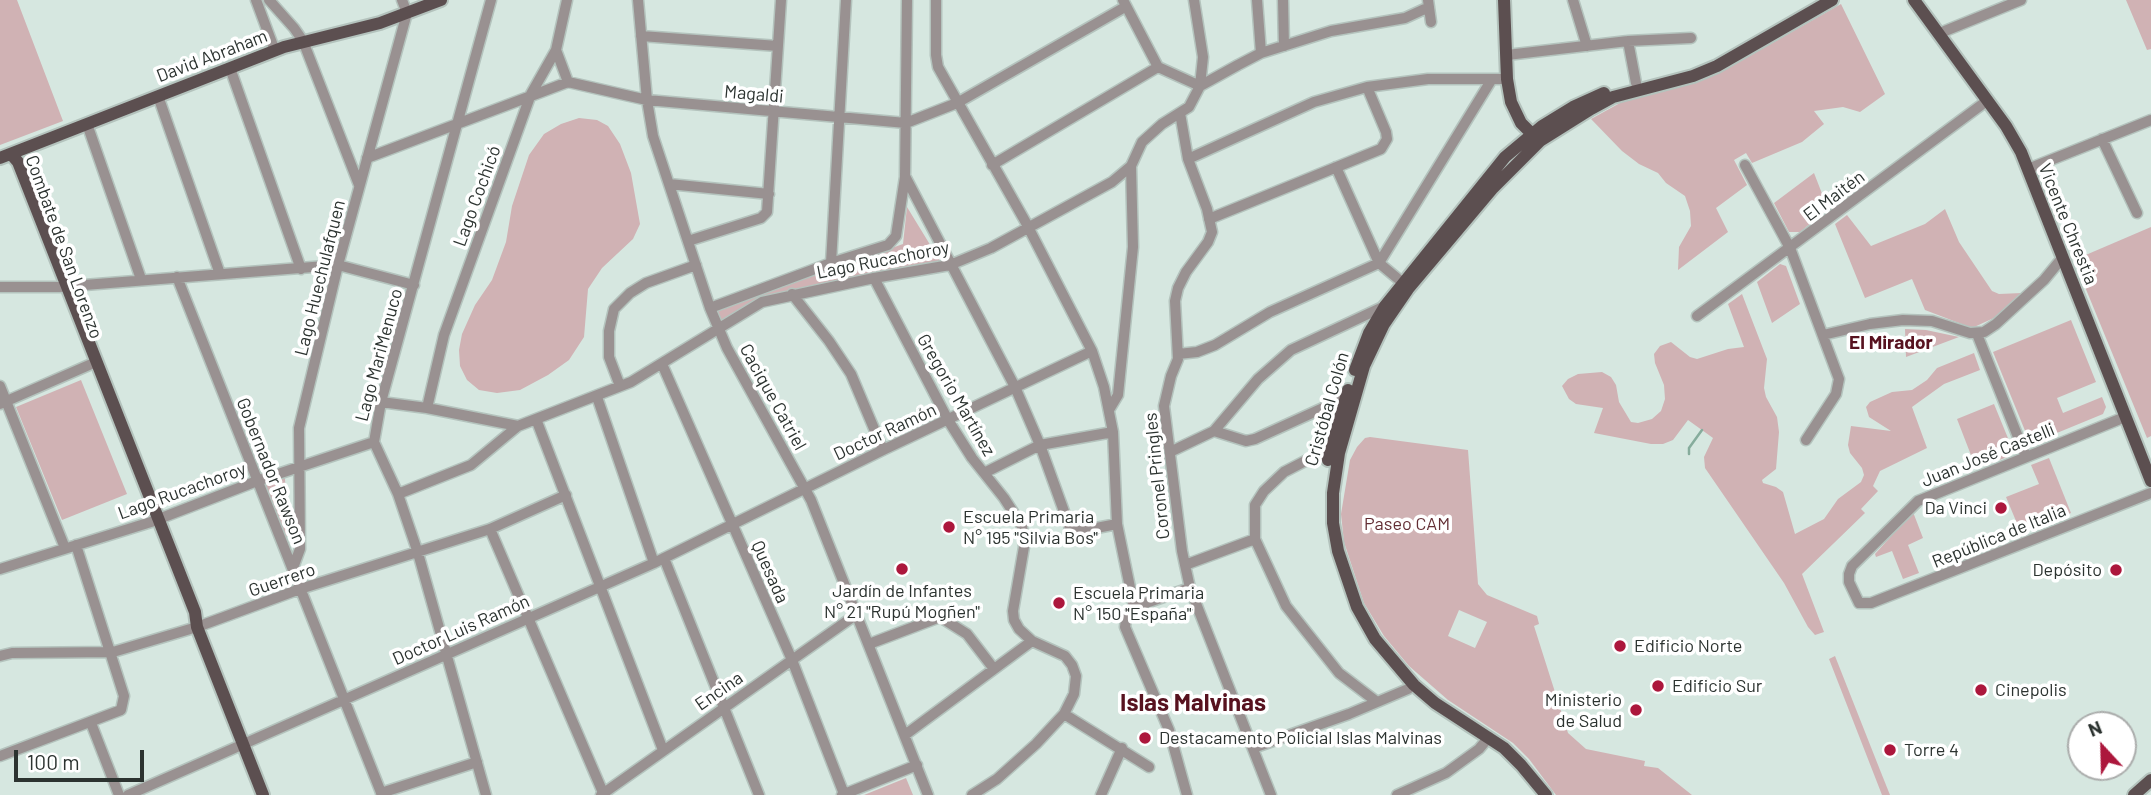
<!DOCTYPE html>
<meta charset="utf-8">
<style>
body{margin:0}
#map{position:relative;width:2151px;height:795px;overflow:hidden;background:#d6e7e0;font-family:Barlow,sans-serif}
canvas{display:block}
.north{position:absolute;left:2067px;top:711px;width:70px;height:70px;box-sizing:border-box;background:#fff;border:2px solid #abadac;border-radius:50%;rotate:338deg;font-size:19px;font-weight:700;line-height:28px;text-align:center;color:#2c3330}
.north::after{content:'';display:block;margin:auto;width:24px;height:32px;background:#ac173c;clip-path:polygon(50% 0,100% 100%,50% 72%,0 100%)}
.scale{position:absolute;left:14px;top:750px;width:130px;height:32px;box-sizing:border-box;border:4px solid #2c3330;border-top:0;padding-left:9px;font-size:21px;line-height:24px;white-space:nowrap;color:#2c3330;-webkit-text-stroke:5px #fff;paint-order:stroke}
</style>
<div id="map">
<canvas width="2151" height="795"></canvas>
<div class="north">N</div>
<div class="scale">100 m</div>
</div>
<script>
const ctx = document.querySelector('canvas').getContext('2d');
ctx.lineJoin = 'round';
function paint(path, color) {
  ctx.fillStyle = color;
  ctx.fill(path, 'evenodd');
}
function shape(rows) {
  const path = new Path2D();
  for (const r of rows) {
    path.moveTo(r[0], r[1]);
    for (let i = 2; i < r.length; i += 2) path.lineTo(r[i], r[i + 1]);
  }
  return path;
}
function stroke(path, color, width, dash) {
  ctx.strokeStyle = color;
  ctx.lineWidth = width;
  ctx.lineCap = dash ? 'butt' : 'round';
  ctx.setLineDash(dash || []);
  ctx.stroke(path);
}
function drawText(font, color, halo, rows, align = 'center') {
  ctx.font = font + ' Barlow,sans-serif';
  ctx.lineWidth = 7;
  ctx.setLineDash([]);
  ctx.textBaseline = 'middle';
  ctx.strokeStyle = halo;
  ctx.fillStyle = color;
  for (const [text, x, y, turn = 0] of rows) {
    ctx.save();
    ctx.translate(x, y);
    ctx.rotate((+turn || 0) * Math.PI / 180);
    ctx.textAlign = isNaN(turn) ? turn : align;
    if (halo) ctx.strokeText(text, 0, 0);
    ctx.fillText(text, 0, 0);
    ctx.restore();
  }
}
const green = shape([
 [0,0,17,0,63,121,0,145],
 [2126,0,2151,0,2151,49,2147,50],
 [1841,4,1885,94,1860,112,1843,107,1814,111,1824,124,1802,142,1752,163,1746,153,1734,160,1747,185,1716,208,1728,232,1678,270,1679,247,1691,226,1690,211,1685,196,1666,183,1658,173,1639,164,1622,151,1591,119,1629,98,1693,83,1725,70],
 [579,118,597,120,608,126,620,144,631,173,640,224,633,239,602,268,588,289,584,337,569,360,548,375,520,390,497,393,479,390,467,380,460,366,459,350,462,334,475,305,492,280,506,242,512,206,529,155,544,134,561,124],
 [1814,173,1828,209,1800,232,1789,232,1774,203],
 [907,207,940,261,764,297,722,322,717,310,903,244],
 [1945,209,1959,242,1992,291,1999,294,2022,293,1996,317,1972,328,1925,310,1912,279,1865,298,1835,224,1847,215,1871,246,1925,224],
 [2151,227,2151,436,2147,438,2074,260],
 [1780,264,1786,266,1800,304,1772,323,1757,282],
 [1742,294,1767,359,1764,388,1766,397,1777,417,1779,432,1776,469,1762,480,1763,483,1776,487,1783,492,1795,534,1824,519,1838,499,1861,482,1864,475,1862,468,1850,453,1848,445,1851,426,1891,431,1869,417,1866,407,1870,402,1892,392,1912,390,1927,380,1937,368,1974,353,1980,370,1944,384,1912,407,1927,448,1880,471,1873,486,1878,491,1861,509,1865,513,1802,574,1824,632,1815,635,1808,627,1784,583,1705,468,1704,457,1713,438,1688,420,1673,440,1663,444,1651,444,1594,433,1603,408,1576,404,1569,399,1562,386,1568,379,1578,374,1602,372,1611,377,1616,385,1619,402,1631,422,1638,423,1652,419,1661,411,1665,399,1664,385,1655,363,1654,354,1660,346,1671,342,1690,357,1697,359,1728,349,1744,347,1728,304],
 [2071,320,2096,382,2057,398,2063,413,2102,397,2106,407,2103,414,2035,442,2028,438,1993,352],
 [1905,329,1926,330,1959,337,1906,357],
 [81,380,127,494,62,520,16,407],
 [1994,404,2012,448,2008,457,1976,468,1957,419],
 [1370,437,1468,450,1478,584,1487,595,1537,616,1539,624,1534,626,1568,733,1586,749,1645,761,1644,766,1658,768,1692,795,1556,795,1529,759,1513,743,1448,700,1409,666,1384,636,1364,603,1344,542,1341,514,1350,460,1357,447,1365,438],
 [1459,610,1487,622,1475,648,1448,636],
 [2049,458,2071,513,2021,533,2006,497,2039,484,2031,465],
 [285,478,287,539,264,485],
 [1913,512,1923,538,1908,545,1919,573,1903,579,1892,551,1876,557,1875,554],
 [1835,656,1880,770,1890,795,1882,795,1829,659],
 [906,778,913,795,864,795]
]);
const stream = shape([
 [1689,454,1689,448,1702,430]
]);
const minor = shape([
 [256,0,275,51],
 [269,0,294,28,303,41,359,185],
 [638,0,647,100,653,136,710,308,727,348,811,500,928,795],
 [907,0,905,176,1015,387,1040,445,1070,528,1081,531,1117,524],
 [936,0,936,55,938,67,1025,221,1092,351,1104,387,1113,432,1117,524,1134,607],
 [1123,0,1158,67,1200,86],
 [1194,0,1203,57,1200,86],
 [1257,0,1261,53],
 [1283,0,1284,46],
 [1428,0,1431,22],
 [1573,0,1587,46],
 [1940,33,2021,0],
 [641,36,778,46],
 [1628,41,1636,83],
 [556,50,568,82],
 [1507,55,1628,41,1691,38],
 [230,68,301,269],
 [158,96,220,274],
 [1180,113,1188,159,1207,209,1212,232,1208,242,1186,272,1178,288,1175,301,1178,359,1171,376,1164,406,1182,551,1190,588,1271,795],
 [87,124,141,279],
 [2102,139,2137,213],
 [367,158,568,82,647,100,906,123,957,103,1125,7],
 [1188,159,1314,102,1367,87,1428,79,1507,79],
 [992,165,1158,67],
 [1745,165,1790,248,1839,379,1836,394,1806,440],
 [1336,167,1379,263,1403,283],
 [2028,169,2151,120],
 [669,184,769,194],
 [1209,219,1381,149,1387,139,1386,132,1367,87],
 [688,241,761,218,767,212,781,0],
 [831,263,846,0],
 [1379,263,1492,79],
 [177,277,382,795],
 [874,278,948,420,972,458,1004,498,1022,526,1024,547,1013,611,1014,620,1019,629,1032,641,1065,656,1072,665,1076,676,1074,694,1064,714,1036,744,997,779,972,795],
 [0,287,59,287,338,265,414,285],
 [792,294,829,341,851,374,883,450],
 [710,308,831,263,888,245,896,236,905,177],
 [1697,316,1988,100],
 [1977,334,2026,457],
 [1823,335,1870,324,1903,320,1932,321,1970,333,1984,332,1996,324,2044,280,2063,257],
 [1178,354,1197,352,1215,345,1270,312,1379,263],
 [662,364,792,660,844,794],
 [0,386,65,548],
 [620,386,609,357,609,331,614,309,630,293,646,283,696,265],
 [597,397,654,563],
 [381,402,427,408,518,426,631,382,762,302,874,278,950,265,991,248,1112,182,1131,166,1142,142,1162,124,1189,107,1200,86,1238,65,1261,53,1331,31,1405,18,1429,7],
 [0,404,96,362],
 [427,408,444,335,531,94,556,50,567,0],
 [1109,410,1118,395,1133,247,1131,166],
 [2125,417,1918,501,1852,566,1849,574,1849,582,1859,603,1871,603,2151,493],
 [536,419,663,750],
 [1214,431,1246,441,1255,439,1345,398],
 [1170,452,1214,431,1258,379,1291,350,1385,306],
 [1330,454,1311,458,1284,472,1264,491,1255,505,1255,539,1286,606,1339,673,1377,702],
 [984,473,1040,445,1113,432],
 [398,494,471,465,518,426],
 [490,529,604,795],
 [664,558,759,795],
 [1185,565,1255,539],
 [293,568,300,549,299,428,338,265,407,13,402,0],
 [0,569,151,522,257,481,374,442],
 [869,644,940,617,967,634,994,669],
 [0,656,12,653,113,652,197,627,300,589,490,529,566,495],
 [1064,714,1149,767],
 [91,723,119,795],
 [905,735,1032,641],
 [1253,748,1349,714,1408,689],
 [0,756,121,710,124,696,76,545],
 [381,793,477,762],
 [128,795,654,563,883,450,1092,351],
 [486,795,418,553,398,494,374,442,381,402,491,0],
 [601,795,857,614],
 [842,795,917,765],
 [1101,795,1122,748],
 [1187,795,1169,730,1125,627,1126,619,1134,607,1190,588],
 [1397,795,1446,773,1479,749,1489,737]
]);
const major = shape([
 [1504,0,1507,79,1511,102,1521,123,1536,138],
 [1914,0,2006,126,2021,152,2151,481],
 [11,154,18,162,195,612,197,627,263,795],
 [0,158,284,47,380,23,441,0],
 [1355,370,1369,333,1385,306,1505,157,1542,126,1573,107,1604,93],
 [1328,460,1348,390],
 [1546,795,1521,765,1504,748,1435,703,1414,685,1375,639,1357,607,1338,551,1333,523,1333,493,1339,453,1364,366,1384,324,1408,289,1493,188,1540,141,1591,109,1613,97,1693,76,1717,66,1832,0],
 [2134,795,2151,780]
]);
const markers = [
 [2001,508,7,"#ac173c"],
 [949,527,7,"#ac173c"],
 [902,569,7,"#ac173c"],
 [2116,570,7,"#ac173c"],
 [1059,603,7,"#ac173c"],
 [1620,646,7,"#ac173c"],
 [1658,686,7,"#ac173c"],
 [1981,690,7,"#ac173c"],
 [1636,710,7,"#ac173c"],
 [1145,738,7,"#ac173c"],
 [1890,750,7,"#ac173c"]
];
const streetNames = [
 ["David Abraham",212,56,-21],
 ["Magaldi",754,94,5],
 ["Lago Cochicó",477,196,-70],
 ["El Maitén",1834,196,-37],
 ["Vicente Chrestia",2068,224,68],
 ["Combate de San Lorenzo",64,247,70],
 ["Lago Rucachoroy",883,260,-11],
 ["Lago Huechulafquen",320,278,-76],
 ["Lago MariMenuco",379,355,-75],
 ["Gregorio Martínez",956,395,60],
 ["Cacique Catriel",773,397,61],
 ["Cristóbal Colón",1327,409,-74],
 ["Doctor Ramón",885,432,-25],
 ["Juan José Castelli",1988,455,-22],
 ["Gobernador Rawson",271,471,68],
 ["Coronel Pringles",1157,476,-96],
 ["Lago Rucachoroy",182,491,-20],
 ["República de Italia",1999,536,-22],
 ["Quesada",770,572,66],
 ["Guerrero",282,580,-19],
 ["Doctor Luis Ramón",461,630,-24],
 ["Encina",719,691,-35]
];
const poiNames = [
 ["Da Vinci",1987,508,"right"],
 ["Escuela Primaria",963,517],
 ["N° 195 \"Silvia Bos\"",963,538],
 ["Depósito",2102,570,"right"],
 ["Jardín de Infantes",902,591,"center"],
 ["N° 21 \"Rupú Mogñen\"",902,612,"center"],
 ["Escuela Primaria",1073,593],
 ["N° 150 \"España\"",1073,614],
 ["Edificio Norte",1634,646],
 ["Edificio Sur",1672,686],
 ["Cinepolis",1995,690],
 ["Ministerio",1622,700,"right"],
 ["de Salud",1622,721,"right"],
 ["Destacamento Policial Islas Malvinas",1159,738],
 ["Torre 4",1904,750]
];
const parkNames = [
 ["Paseo CAM",1407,524]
];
const neighbourhoodNames = [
 ["El Mirador",1891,343]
];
const districtNames = [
 ["Islas Malvinas",1193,703]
];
paint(green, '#d0b2b4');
stroke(stream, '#86ac9c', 2.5);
stroke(minor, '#b4c3bd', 13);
stroke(major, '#b4c3bd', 16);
stroke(minor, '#999191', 10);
stroke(major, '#5c4f50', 12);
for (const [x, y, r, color] of markers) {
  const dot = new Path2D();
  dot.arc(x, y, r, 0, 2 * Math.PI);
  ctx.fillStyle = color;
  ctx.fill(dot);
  stroke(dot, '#fff', 2.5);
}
drawText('18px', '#2c3330', '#fff', streetNames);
drawText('18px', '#2c3330', '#fff', poiNames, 'left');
drawText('18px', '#622d33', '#fff', parkNames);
drawText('bold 19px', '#57121f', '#fff', neighbourhoodNames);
drawText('bold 24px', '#57121f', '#fff', districtNames);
</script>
